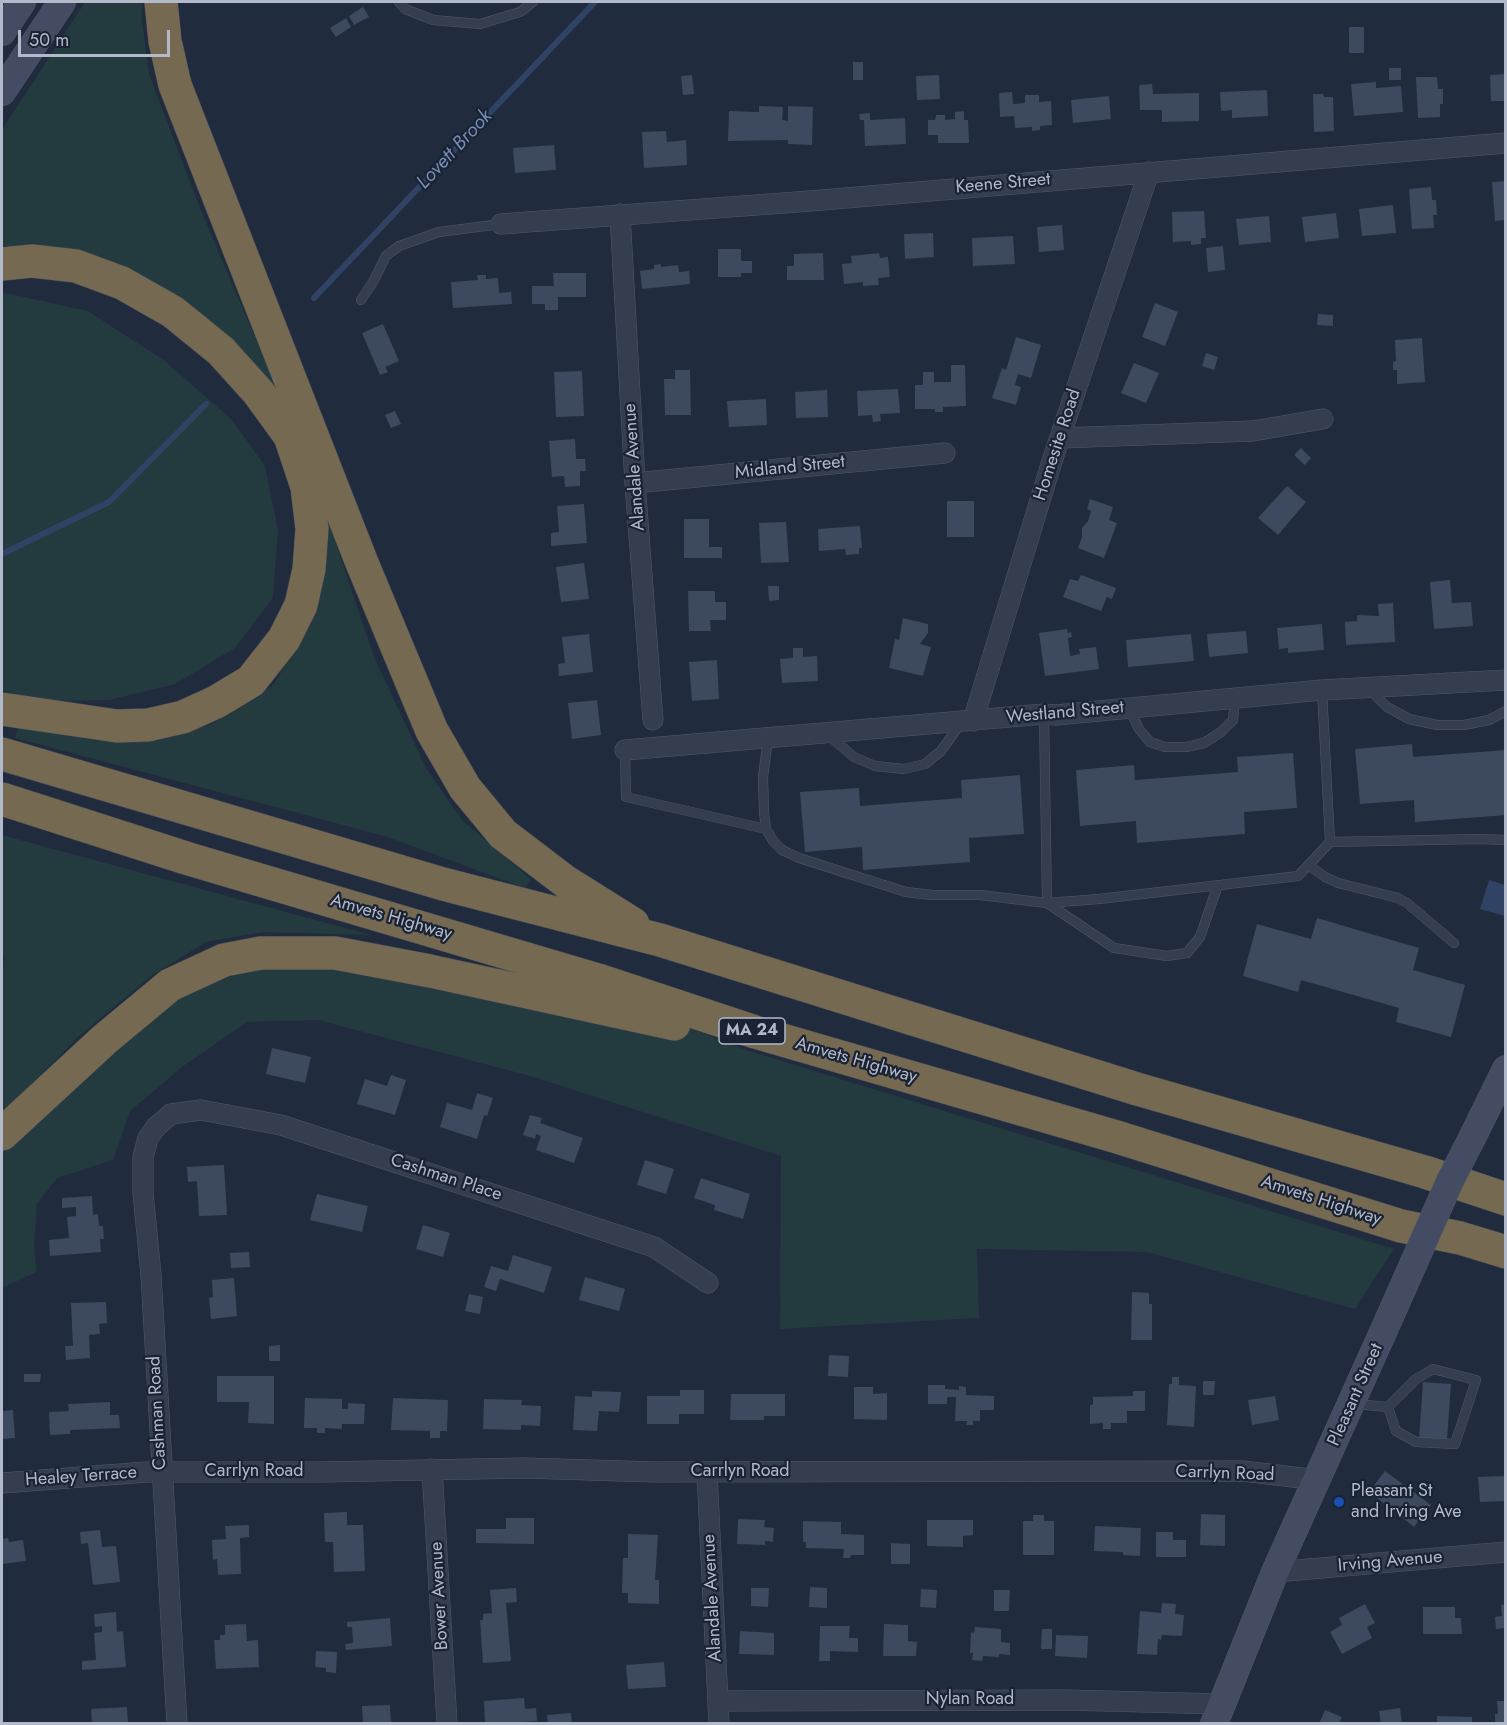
<!DOCTYPE html>
<style>
body{margin:0}
#map{position:relative;width:1507px;height:1725px;overflow:hidden;background:#212b3e;font-family:Jost,sans-serif}
canvas{display:block}
.frame{position:absolute;inset:0;border:3px solid #b1b9ca;pointer-events:none}
.scale{position:absolute;left:18px;top:30px;width:152px;height:27px;box-sizing:border-box;border:3px solid #b1b9ca;border-top:0;padding-left:8px;font-size:18px;line-height:21px;white-space:nowrap;color:#b1b9ca;-webkit-text-stroke:4px #1a2333;paint-order:stroke}
</style>
<div id="map">
<canvas width="1507" height="1725"></canvas>
<div class="frame"></div>
<div class="scale">50 m</div>
</div>
<script>
const ctx = document.querySelector('canvas').getContext('2d');
ctx.lineJoin = 'round';
function paint(path, color) {
  ctx.fillStyle = color;
  ctx.fill(path, 'evenodd');
}
function shape(rows) {
  const path = new Path2D();
  for (const r of rows) {
    path.moveTo(r[0], r[1]);
    for (let i = 2; i < r.length; i += 2) path.lineTo(r[i], r[i + 1]);
  }
  return path;
}
function stroke(path, color, width, dash) {
  ctx.strokeStyle = color;
  ctx.lineWidth = width;
  ctx.lineCap = dash ? 'butt' : 'round';
  ctx.setLineDash(dash || []);
  ctx.stroke(path);
}
function drawText(font, color, halo, rows, align = 'center') {
  ctx.font = font + ' Jost,sans-serif';
  ctx.lineWidth = 4.5;
  ctx.setLineDash([]);
  ctx.textBaseline = 'middle';
  ctx.strokeStyle = halo;
  ctx.fillStyle = color;
  for (const [text, x, y, turn = 0] of rows) {
    ctx.save();
    ctx.translate(x, y);
    ctx.rotate((+turn || 0) * Math.PI / 180);
    ctx.textAlign = isNaN(turn) ? turn : align;
    if (halo) ctx.strokeText(text, 0, 0);
    ctx.fillText(text, 0, 0);
    ctx.restore();
  }
}
const green = shape([
 [85,2,142,2,142,20,149,74,200,208,291,422,216,330,43,246,2,246,2,130],
 [6,293,88,311,165,361,232,420,265,466,278,530,273,598,235,648,175,684,109,700,41,701,2,690,2,294],
 [321,499,374,657,426,768,462,820,532,880,525,888,388,837,15,738,19,727,99,741,157,741,212,724,273,685,311,624,321,558],
 [2,835,371,935,263,932,206,942,151,976,78,1037,2,1114,2,983,4,959,2,947],
 [261,953,681,1025,746,1050,1394,1249,1355,1309,1147,1252,977,1249,979,1318,780,1329,781,1156,530,1076,318,1020,247,1022,182,1067,130,1111,113,1160,57,1178,37,1204,34,1243,36,1272,2,1288,2,1134,105,1039]
]);
const water = shape([
 [1489,880,1505,885,1505,916,1480,909]
]);
const stream = shape([
 [314,298,595,2],
 [2,554,109,502,206,404]
]);
const building = shape([
 [363,7,369,17,354,25,349,16],
 [346,18,351,27,336,37,330,28],
 [1349,27,1364,27,1364,53,1349,53],
 [853,62,863,62,863,80,853,80],
 [1389,68,1401,68,1401,80,1389,80],
 [1506,74,1506,101,1491,101,1490,75],
 [692,75,694,94,683,95,681,76],
 [939,75,940,99,917,100,916,76],
 [1416,77,1437,77,1438,89,1443,89,1443,104,1440,104,1440,117,1418,118],
 [1376,82,1376,88,1401,86,1403,112,1354,116,1351,84],
 [1152,84,1153,94,1199,93,1199,121,1162,122,1162,110,1140,110,1139,85],
 [1267,90,1268,116,1232,118,1232,110,1221,111,1220,92],
 [1012,92,1013,104,1025,103,1025,95,1039,95,1039,102,1051,101,1052,125,1040,126,1040,130,1032,131,1032,127,1015,128,1014,116,1000,117,999,93],
 [1313,94,1323,94,1324,97,1333,97,1334,131,1314,132],
 [1109,96,1111,119,1073,123,1071,100],
 [759,106,783,107,782,120,788,121,788,106,813,107,812,145,788,144,788,140,728,141,729,111,759,112],
 [964,111,964,120,968,120,969,143,938,143,938,135,928,135,928,120,935,120,936,115,945,115,945,120,955,119,955,112],
 [870,113,870,120,905,118,906,144,865,146,864,120,860,120,859,114],
 [666,131,667,142,686,140,687,165,644,168,642,132],
 [554,145,556,170,515,173,513,148],
 [1506,181,1506,220,1495,221,1492,182],
 [1431,187,1432,200,1436,200,1437,215,1433,215,1434,228,1412,229,1409,189],
 [1393,205,1396,233,1362,236,1359,209],
 [1204,211,1206,238,1201,238,1201,244,1191,245,1191,241,1173,242,1172,212],
 [1336,213,1339,238,1305,242,1302,217],
 [1269,216,1271,242,1239,245,1236,219],
 [1062,225,1064,250,1039,252,1037,227],
 [933,233,934,257,905,259,904,234],
 [1013,236,1015,264,973,266,972,238],
 [1223,246,1225,270,1208,272,1206,248],
 [718,249,741,249,741,261,752,261,752,273,741,273,741,277,718,277],
 [823,253,824,280,787,280,787,266,794,266,794,254],
 [879,253,880,258,888,257,890,277,878,278,879,285,863,286,863,282,844,284,842,264,852,263,851,256],
 [661,264,661,267,678,265,679,272,689,271,690,284,642,289,640,271,654,269,654,265],
 [553,273,586,273,586,297,558,297,558,310,545,310,545,304,532,304,532,286,554,286],
 [477,275,486,275,486,279,498,278,499,293,511,292,512,304,453,308,451,282,478,280],
 [1155,303,1178,312,1165,346,1142,337],
 [1318,314,1333,315,1333,326,1317,325],
 [383,324,399,361,385,367,388,372,380,375,362,333],
 [1016,337,1041,345,1031,378,1018,374,1015,385,1021,387,1016,405,992,398,1002,368,1006,370],
 [1422,338,1425,382,1397,384,1397,370,1393,370,1393,362,1396,361,1395,340],
 [1206,353,1218,357,1214,370,1202,366],
 [1134,363,1159,373,1146,403,1121,393],
 [951,365,965,365,966,406,943,407,943,412,935,412,935,409,915,409,915,385,923,385,923,372,934,372,934,382,951,382],
 [675,370,690,370,691,415,665,415,664,379,675,379],
 [582,371,584,416,556,417,554,372],
 [898,389,900,413,880,414,881,421,873,422,872,415,858,416,857,391],
 [827,390,828,417,796,418,795,392],
 [766,399,767,425,729,427,727,401],
 [395,411,401,424,391,428,385,415],
 [575,439,576,459,585,459,586,471,580,471,580,486,565,487,564,476,552,477,549,441],
 [1301,448,1311,458,1305,465,1294,455],
 [1287,486,1306,502,1278,535,1258,518],
 [1090,499,1113,507,1109,520,1117,523,1104,558,1078,548,1082,537,1082,528,1088,521,1091,511,1087,509],
 [947,501,974,501,974,537,947,537],
 [584,504,587,543,551,546,551,533,559,532,557,506],
 [684,519,709,519,709,547,722,547,722,558,684,558],
 [786,522,789,562,761,563,759,523],
 [860,526,862,548,859,548,859,554,846,555,845,549,819,551,818,529],
 [584,563,589,599,561,602,556,567],
 [1081,575,1116,588,1112,599,1107,597,1101,611,1063,597,1070,579,1078,581],
 [1450,580,1452,603,1471,602,1473,626,1434,629,1430,582],
 [768,586,779,586,779,600,769,601],
 [688,591,715,591,715,602,726,602,726,620,710,620,711,631,689,631],
 [1393,603,1395,642,1346,645,1345,622,1357,621,1357,615,1379,616,1378,604],
 [903,618,928,624,928,633,920,644,931,647,923,676,889,668,895,639,899,640],
 [1322,624,1324,650,1288,653,1288,648,1279,649,1277,628],
 [1067,629,1068,633,1071,632,1072,637,1068,638,1070,656,1080,654,1079,649,1096,647,1099,669,1045,676,1039,633],
 [1246,631,1248,653,1209,657,1207,634],
 [589,634,593,672,559,676,558,664,565,663,562,637],
 [1191,634,1194,661,1128,667,1126,640],
 [793,648,803,648,803,657,817,656,818,681,782,683,780,659,793,658],
 [717,660,719,699,692,701,689,662],
 [597,700,601,735,572,739,568,703],
 [1412,744,1413,757,1506,750,1506,815,1415,822,1414,800,1360,804,1355,749],
 [1293,753,1297,808,1244,812,1245,834,1137,843,1136,821,1080,826,1076,770,1134,765,1135,780,1238,772,1237,757],
 [1020,775,1024,834,969,838,970,862,863,870,862,847,805,852,800,792,859,788,860,806,962,798,961,780],
 [1317,918,1419,948,1413,970,1465,985,1451,1037,1396,1022,1399,1008,1301,980,1298,992,1243,976,1257,924,1311,939],
 [272,1048,311,1057,305,1083,266,1074],
 [391,1075,406,1080,395,1115,357,1104,365,1079,387,1086],
 [477,1093,493,1098,487,1116,484,1115,477,1139,440,1127,447,1103,472,1110],
 [530,1115,542,1118,540,1123,583,1138,574,1163,536,1150,541,1136,536,1134,535,1139,523,1135],
 [645,1160,674,1169,666,1194,637,1185],
 [224,1165,227,1215,199,1216,197,1181,188,1182,187,1167],
 [701,1178,750,1194,743,1219,714,1210,715,1205,694,1198],
 [317,1194,368,1206,362,1232,310,1220],
 [92,1196,93,1215,98,1214,99,1226,103,1226,104,1239,100,1239,101,1252,50,1256,49,1240,69,1238,67,1217,76,1216,76,1207,62,1208,62,1198],
 [423,1225,450,1233,443,1257,416,1249],
 [249,1252,250,1267,231,1268,230,1253],
 [513,1255,552,1267,544,1293,500,1279,496,1291,484,1287,491,1266,508,1271],
 [585,1277,625,1289,619,1311,579,1300],
 [234,1278,237,1316,211,1319,209,1298,213,1297,212,1280],
 [1132,1292,1149,1293,1149,1304,1152,1304,1152,1340,1131,1340],
 [469,1294,483,1297,480,1314,465,1311],
 [106,1302,107,1323,99,1324,100,1334,89,1335,90,1358,66,1360,65,1346,73,1346,71,1303],
 [280,1345,280,1361,269,1361,269,1346],
 [829,1355,849,1356,848,1377,828,1376],
 [24,1374,41,1374,40,1382,24,1382],
 [217,1376,274,1376,274,1424,248,1423,249,1402,217,1402],
 [1172,1377,1179,1377,1179,1385,1196,1386,1194,1427,1167,1425,1169,1384,1172,1384],
 [1203,1381,1215,1381,1214,1395,1203,1395],
 [1423,1382,1451,1384,1447,1440,1419,1438],
 [928,1385,945,1385,945,1389,959,1390,959,1386,966,1387,966,1395,994,1396,994,1410,980,1410,980,1421,973,1421,973,1425,966,1425,967,1421,955,1421,956,1397,947,1397,947,1404,928,1404],
 [854,1387,873,1387,873,1394,887,1393,887,1420,854,1419],
 [680,1390,704,1390,704,1414,679,1414,679,1424,647,1424,647,1396,680,1396],
 [592,1391,621,1392,619,1412,599,1411,597,1431,573,1430,575,1396,592,1397],
 [1133,1391,1145,1391,1145,1411,1127,1411,1127,1423,1111,1423,1111,1429,1103,1429,1103,1423,1090,1424,1090,1405,1093,1405,1093,1397,1133,1396],
 [731,1394,785,1394,785,1416,764,1416,764,1420,730,1420],
 [1275,1396,1279,1420,1252,1425,1248,1400],
 [305,1398,342,1399,342,1409,348,1409,348,1403,365,1404,364,1424,342,1424,342,1429,325,1428,325,1433,317,1433,317,1428,304,1428],
 [393,1398,448,1400,447,1431,440,1431,440,1438,430,1438,430,1431,391,1430],
 [484,1399,522,1400,521,1405,541,1406,540,1426,521,1425,521,1430,483,1429],
 [110,1402,110,1415,119,1415,120,1428,70,1430,70,1434,50,1435,49,1412,69,1411,68,1404],
 [13,1410,15,1438,2,1439,2,1411],
 [1385,1471,1431,1505,1414,1527,1369,1492],
 [1506,1476,1506,1501,1480,1502,1478,1477],
 [347,1512,347,1525,363,1525,365,1571,334,1572,333,1542,325,1542,324,1513],
 [1201,1514,1225,1515,1225,1546,1200,1545],
 [1033,1515,1044,1515,1044,1521,1054,1521,1054,1555,1023,1555,1023,1521,1033,1521],
 [506,1518,534,1518,534,1544,476,1543,476,1529,506,1529],
 [738,1519,765,1520,764,1527,774,1528,773,1542,765,1541,765,1545,737,1544],
 [927,1520,973,1520,973,1535,963,1536,963,1547,927,1546],
 [803,1521,841,1522,841,1534,864,1535,864,1555,851,1555,850,1558,843,1558,844,1549,806,1548,806,1542,803,1542],
 [249,1525,249,1537,240,1538,241,1574,218,1575,217,1559,213,1560,212,1540,226,1539,225,1526],
 [1095,1526,1141,1528,1140,1556,1123,1555,1123,1552,1094,1551],
 [100,1530,102,1547,116,1546,120,1582,93,1585,88,1543,81,1544,80,1532],
 [1156,1532,1173,1532,1173,1540,1186,1540,1186,1557,1156,1557],
 [628,1534,658,1535,655,1580,659,1580,659,1604,628,1603,628,1593,622,1593,623,1558,628,1558],
 [8,1538,9,1542,23,1540,26,1561,2,1564,2,1539],
 [891,1543,910,1544,910,1564,891,1564],
 [810,1587,827,1588,827,1608,809,1607],
 [516,1588,517,1602,506,1603,511,1661,483,1663,480,1620,483,1620,483,1614,492,1613,490,1590],
 [751,1588,769,1588,768,1607,751,1606],
 [921,1589,937,1590,936,1608,920,1607],
 [994,1590,1010,1590,1009,1611,994,1611],
 [1162,1603,1176,1604,1175,1614,1184,1615,1182,1636,1162,1635,1161,1640,1158,1639,1157,1655,1137,1654,1140,1611,1161,1613],
 [1365,1604,1375,1623,1367,1627,1372,1638,1342,1654,1330,1632,1342,1625,1339,1618],
 [1506,1604,1506,1628,1496,1629,1495,1617,1502,1616,1501,1605],
 [1423,1607,1455,1607,1455,1618,1461,1618,1462,1634,1423,1634],
 [116,1612,117,1632,123,1631,126,1667,82,1670,82,1661,96,1660,94,1633,102,1632,102,1626,95,1627,94,1614],
 [390,1618,392,1646,346,1650,345,1644,353,1643,352,1627,347,1627,347,1622],
 [246,1624,247,1641,258,1640,259,1667,216,1669,214,1640,220,1640,220,1635,225,1635,225,1625],
 [884,1624,908,1625,908,1641,917,1642,916,1656,883,1656],
 [820,1626,850,1626,849,1638,858,1638,858,1652,830,1651,830,1661,819,1661],
 [975,1627,1001,1629,1001,1642,1010,1643,1010,1655,999,1654,999,1657,983,1656,982,1661,972,1660,973,1653,970,1653,971,1632,974,1633],
 [1042,1629,1052,1629,1052,1649,1041,1649],
 [740,1631,774,1633,774,1655,739,1654],
 [1056,1635,1088,1636,1087,1658,1055,1656],
 [316,1651,337,1652,336,1673,326,1672,326,1668,315,1667],
 [664,1662,666,1687,628,1689,626,1665],
 [524,1698,525,1709,536,1708,537,1721,485,1724,484,1701],
 [1497,1701,1506,1701,1506,1724,1495,1724,1495,1714,1498,1714],
 [390,1705,391,1724,363,1724,362,1706],
 [127,1707,128,1724,92,1723,91,1709],
 [1400,1708,1402,1724,1381,1724,1379,1711],
 [1325,1710,1342,1717,1339,1724,1319,1724],
 [571,1713,572,1724,548,1724,547,1715],
 [1437,1716,1472,1717,1472,1724,1437,1724]
]);
const service = shape([
 [399,2,405,9,433,20,480,24,520,12,533,2],
 [361,300,373,282,386,256,399,246,439,232,501,224],
 [1369,689,1387,707,1409,719,1437,725,1464,725,1489,720,1506,711],
 [1322,690,1330,842],
 [1129,708,1139,729,1150,742,1165,747,1186,747,1204,743,1221,732,1233,720,1235,698],
 [1044,714,1047,903,1114,948,1167,956,1187,953,1200,937,1218,885],
 [828,735,854,757,875,766,904,769,925,764,941,751,961,723],
 [768,738,763,777,764,812,766,829,773,841,782,850,799,858,906,892,932,895,980,895,1047,903,1099,899,1298,876,1330,842,1479,839,1506,840],
 [625,750,626,797,766,829],
 [1308,865,1325,877,1338,883,1398,898,1407,903,1454,943],
 [1354,1404,1388,1407,1416,1379,1433,1369,1476,1380,1455,1444,1416,1442,1396,1431,1388,1407]
]);
const minor = shape([
 [620,214,635,483,653,720],
 [501,224,810,201,1506,143],
 [1060,438,1253,431,1323,419],
 [635,483,945,453],
 [973,721,1053,458,1149,172],
 [625,750,1044,714,1056,715,1322,690,1506,680],
 [432,1469,447,1724],
 [707,1472,719,1724],
 [2,1483,147,1472,323,1472,525,1468,655,1472,1243,1471,1318,1480],
 [1275,1572,1506,1552],
 [718,1701,1066,1700,1222,1704],
 [177,1724,151,1275,143,1193,143,1157,148,1138,156,1127,171,1114,201,1110,281,1125,654,1247,708,1283]
]);
const secondary = shape([
 [2,32,22,2],
 [2,92,62,2],
 [1473,1136,1506,1069],
 [1214,1724,1275,1572,1388,1321]
]);
const motorway = shape([
 [161,2,165,41,175,85,362,563,432,731,465,788,503,834,566,882,633,924],
 [2,264,32,261,76,266,122,283,173,312,221,351,258,392,290,436,307,487,312,529,309,569,301,605,284,639,251,681,216,702,183,717,148,725,117,726,2,709],
 [2,754,443,884,660,940,1137,1089,1425,1172,1506,1199],
 [2,799,189,859,598,980,755,1032,1117,1137,1401,1226,1460,1238,1506,1252],
 [2,1134,105,1039,170,985,224,960,261,953,335,953,430,971,674,1024]
]);
const secondaryBridge = shape([
 [1388,1321,1450,1181,1473,1136]
]);
const markers = [
 [1339,1502,6,"#1a4fb4"]
];
const shields = [
 [752,1031,66]
];
const shieldNames = [
 ["MA 24",752,1031]
];
const streetNames = [
 ["Keene Street",1003,184,-5],
 ["Homesite Road",1058,445,-72],
 ["Alandale Avenue",635,467,-94],
 ["Midland Street",790,468,-6],
 ["Westland Street",1065,713,-5],
 ["Amvets Highway",391,918,16],
 ["Amvets Highway",856,1061,16],
 ["Cashman Place",446,1178,18],
 ["Amvets Highway",1321,1201,18],
 ["Pleasant Street",1356,1395,-66],
 ["Cashman Road",158,1413,-93],
 ["Carrlyn Road",254,1472],
 ["Carrlyn Road",740,1472],
 ["Carrlyn Road",1225,1474,2],
 ["Healey Terrace",81,1477,-4],
 ["Irving Avenue",1390,1562,-5],
 ["Bower Avenue",440,1596,-93],
 ["Alandale Avenue",713,1598,-93],
 ["Nylan Road",970,1700]
];
const poiNames = [
 ["Pleasant St",1351,1492],
 ["and Irving Ave",1351,1513]
];
const waterNames = [
 ["Lovett Brook",455,150,-47]
];
paint(green, '#233a3f');
paint(water, '#314365');
stroke(stream, '#314365', 6);
paint(building, '#3c495e');
stroke(service, '#505969', 10);
stroke(minor, '#505969', 21);
stroke(secondary, '#505969', 28);
stroke(motorway, '#3d4656', 34);
stroke(service, '#353e4e', 9);
stroke(minor, '#353e4e', 20);
stroke(secondary, '#434c62', 27);
stroke(motorway, '#756951', 33);
stroke(secondaryBridge, '#505969', 28, []);
stroke(secondaryBridge, '#434c62', 27);
for (const [x, y, r, color] of markers) {
  const dot = new Path2D();
  dot.arc(x, y, r, 0, 2 * Math.PI);
  ctx.fillStyle = color;
  ctx.fill(dot);
  stroke(dot, '#1a2333', 2);
}
for (const [x, y, w] of shields) {
  const box = new Path2D();
  box.roundRect(x - w / 2, y - 13, w, 26, 4.5);
  ctx.fillStyle = '#1a2333';
  ctx.fill(box);
  stroke(box, '#b1b9ca', 1.5);
}
drawText('bold 16px', '#b1b9ca', null, shieldNames);
drawText('18px', '#b1b9ca', '#1a2333', streetNames);
drawText('18px', '#b1b9ca', '#1a2333', poiNames, 'left');
drawText('italic 20px', '#758cb4', '#1a2333', waterNames);
</script>
